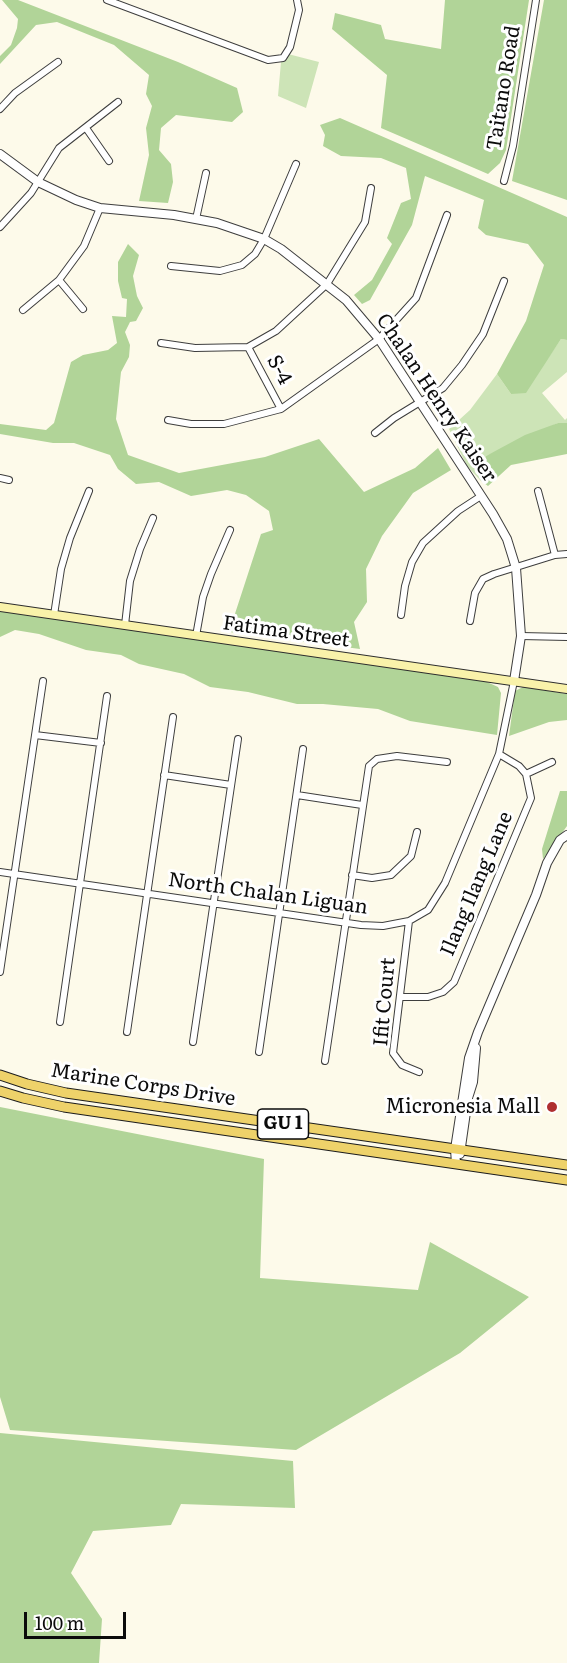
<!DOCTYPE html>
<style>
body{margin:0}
#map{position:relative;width:567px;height:1663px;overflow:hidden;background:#fdfaea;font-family:Literata,serif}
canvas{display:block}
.scale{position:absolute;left:24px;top:1612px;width:102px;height:27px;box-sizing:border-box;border:3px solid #0b0b0b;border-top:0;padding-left:8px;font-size:18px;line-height:21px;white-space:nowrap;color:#0b0b0b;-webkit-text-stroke:4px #fff;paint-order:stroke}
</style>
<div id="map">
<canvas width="567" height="1663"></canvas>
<div class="scale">100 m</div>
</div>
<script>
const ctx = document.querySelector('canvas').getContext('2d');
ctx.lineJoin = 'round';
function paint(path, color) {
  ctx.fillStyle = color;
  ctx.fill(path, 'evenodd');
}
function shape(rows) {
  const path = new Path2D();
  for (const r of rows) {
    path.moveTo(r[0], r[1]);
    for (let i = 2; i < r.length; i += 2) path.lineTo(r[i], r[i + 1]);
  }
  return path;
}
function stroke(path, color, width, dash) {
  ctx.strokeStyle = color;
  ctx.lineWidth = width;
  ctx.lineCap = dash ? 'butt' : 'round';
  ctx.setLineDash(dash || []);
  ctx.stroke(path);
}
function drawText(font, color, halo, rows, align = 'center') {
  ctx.font = font + ' Literata,serif';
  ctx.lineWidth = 6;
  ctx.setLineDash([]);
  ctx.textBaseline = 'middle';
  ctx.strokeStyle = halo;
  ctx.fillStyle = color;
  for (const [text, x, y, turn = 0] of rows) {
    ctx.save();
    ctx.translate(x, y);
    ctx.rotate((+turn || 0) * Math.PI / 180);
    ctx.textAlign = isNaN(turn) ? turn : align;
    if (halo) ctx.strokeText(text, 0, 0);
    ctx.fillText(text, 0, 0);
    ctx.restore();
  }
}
const green = shape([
 [288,54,319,62,306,108,278,96,281,62],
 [561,339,567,340,567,372,542,393,565,420,567,418,567,423,558,423,486,456,480,480,467,466,449,429,470,410,497,374,511,394,548,358]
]);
const forest = shape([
 [2,0,18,0,178,62,237,88,243,112,232,122,176,115,161,128,159,150,171,164,173,182,168,203,139,201,149,155,146,128,152,106,146,94,149,75,114,45,57,22,36,25,0,64,0,56,11,45,17,28,18,19],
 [445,0,529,0,506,150,500,163,488,174,381,128,387,75,332,29,335,13,381,25,385,39,441,49],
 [544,0,567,0,567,200,512,181],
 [340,118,567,217,567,340,561,339,526,393,511,394,497,374,526,321,544,265,528,244,486,235,478,228,484,200,425,176,412,225,370,300,362,304,354,295,372,280,392,244,387,238,401,203,411,199,406,168,381,158,341,156,323,146,325,135,320,125],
 [128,244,139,255,133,276,137,296,143,308,136,321,130,322,125,332,130,345,129,357,121,372,116,419,128,455,179,473,265,457,319,439,364,492,415,468,438,448,451,470,413,493,382,536,366,569,367,602,354,622,360,649,229,632,261,534,273,530,269,511,246,495,227,490,191,496,159,482,136,484,118,469,110,455,74,443,53,443,0,434,0,424,46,430,54,423,71,362,83,355,108,350,117,343,112,316,126,317,127,299,122,298,118,281,118,262],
 [558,423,567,423,567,454,511,465,488,486,480,480,486,456,525,435],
 [0,610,487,682,498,687,501,693,497,735,410,721,378,709,323,704,297,704,248,692,210,687,184,674,139,664,121,655,86,650,39,634,15,630,0,637],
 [523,687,567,694,567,720,549,722,509,736,515,691],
 [560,791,567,791,567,826,543,859,542,849],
 [0,1107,264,1159,260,1278,418,1290,430,1242,529,1297,460,1353,296,1450,10,1430,0,1397],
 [0,1433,293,1461,295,1508,181,1504,171,1525,93,1531,71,1573,102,1619,99,1663,0,1663]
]);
const minor = shape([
 [107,0,268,60,283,58,290,47,299,10,297,0],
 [0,109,15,93,58,62],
 [86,128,109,161],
 [504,181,513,146,536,0],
 [196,219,206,173],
 [0,227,31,193,59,148,118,102],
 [171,266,220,271,242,265,255,254,264,239,296,164],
 [59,280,83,309],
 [23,310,59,280,84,246,100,208],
 [161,343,195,348,248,347,276,331,327,284,365,222,371,188],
 [248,347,281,409],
 [168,420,191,424,224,424,281,409,379,339,416,298,447,215],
 [375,433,394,418,443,388,462,365,483,334,504,281],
 [0,478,9,480],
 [538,491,555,555],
 [54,615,61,569,70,538,89,491],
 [401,615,405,586,412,562,423,543,458,511,481,496],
 [470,621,475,593,483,579,494,574,555,555,567,554],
 [125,625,130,581,140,549,153,518],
 [196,636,203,597,211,574,230,530],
 [521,636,567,637],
 [35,735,101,743],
 [526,774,552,762],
 [164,775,231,785],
 [297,795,362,805],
 [0,872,361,925,383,926,409,921,428,910,445,883,499,754,514,681],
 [352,875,372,878,391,875,411,856,417,832],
 [409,921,393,1053,402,1065,419,1072],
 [0,972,43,681],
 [400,997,428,997,443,992,454,982,531,798,526,774,519,766,499,754],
 [60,1022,107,696],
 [127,1032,173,717],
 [193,1042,238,739],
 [259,1052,303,749],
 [325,1061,369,766,377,759,397,756,447,762]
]);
const tertiary = shape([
 [0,154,38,182,76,200,100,208,174,215,217,223,264,239,281,249,346,300,379,339,493,514,507,539,516,568,521,636,514,681],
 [460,1154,468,1098,473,1082,476,1048],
 [456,1164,455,1149,469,1058,478,1032,536,895,547,863,560,840,567,835]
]);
const secondary = shape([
 [0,607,567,689]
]);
const primary = shape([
 [0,1075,27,1084,66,1093,567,1165],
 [0,1091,23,1098,64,1107,567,1180]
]);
const markers = [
 [552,1107,6,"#af2f31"]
];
const shields = [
 [283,1124,51]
];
const shieldNames = [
 ["GU 1",283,1124]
];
const streetNames = [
 ["Taitano Road",504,88,-81],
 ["S-4",279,370,62],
 ["Chalan Henry Kaiser",436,398,56],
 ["Fatima Street",286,632,8],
 ["Ilang Ilang Lane",477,884,-67],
 ["North Chalan Liguan",268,894,8],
 ["Ifit Court",385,1002,-85],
 ["Marine Corps Drive",143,1085,9]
];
const poiNames = [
 ["Micronesia Mall",540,1107]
];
paint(green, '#cde4b7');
paint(forest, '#b1d498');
stroke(minor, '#3e3e3e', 8);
stroke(tertiary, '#3e3e3e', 10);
stroke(secondary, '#2d2d2d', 10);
stroke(primary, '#1c1c1c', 11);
stroke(minor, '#fff', 6);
stroke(tertiary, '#fff', 8);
stroke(secondary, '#f9f2aa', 8);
stroke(primary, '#eed26a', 9);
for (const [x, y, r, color] of markers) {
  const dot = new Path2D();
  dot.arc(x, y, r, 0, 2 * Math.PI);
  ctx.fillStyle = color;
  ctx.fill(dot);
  stroke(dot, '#fff', 2);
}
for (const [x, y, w] of shields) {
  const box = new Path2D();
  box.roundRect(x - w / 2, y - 15, w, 30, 4.5);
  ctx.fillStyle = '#fff';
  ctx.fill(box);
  stroke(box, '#0b0b0b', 1.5);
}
drawText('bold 18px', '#0b0b0b', null, shieldNames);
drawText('20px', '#0b0b0b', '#fff', streetNames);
drawText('20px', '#0b0b0b', '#fff', poiNames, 'right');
</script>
